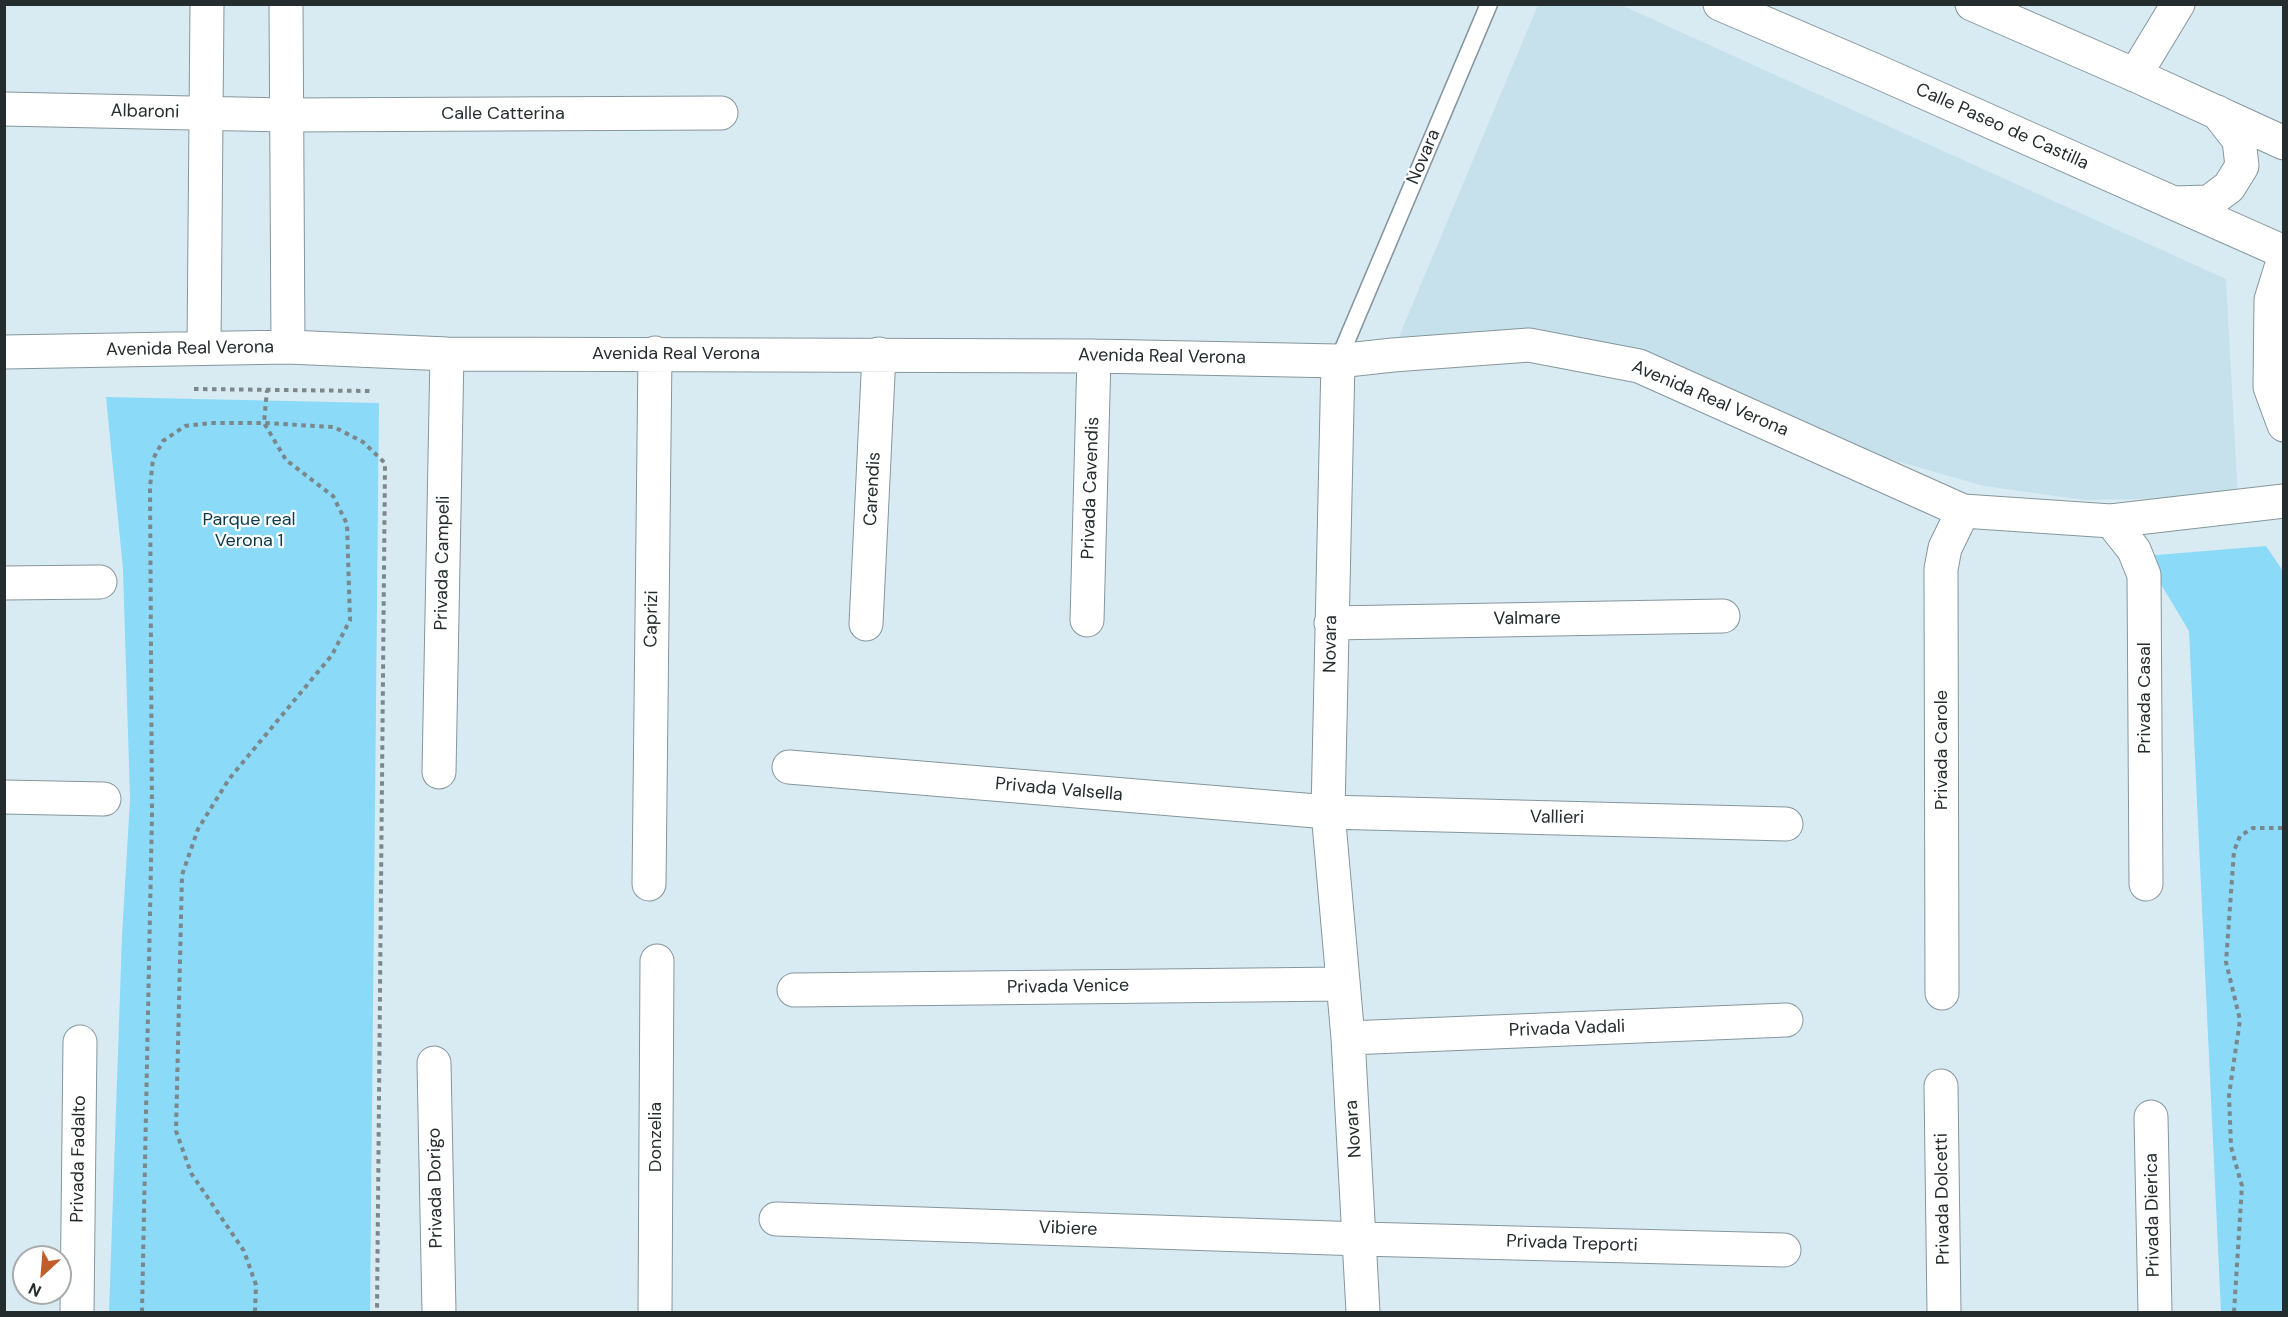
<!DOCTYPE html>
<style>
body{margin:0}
#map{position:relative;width:2288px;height:1317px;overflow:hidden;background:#d9ebf2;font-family:"DM Sans",sans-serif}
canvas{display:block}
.frame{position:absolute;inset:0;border:6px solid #252c2e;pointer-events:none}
.north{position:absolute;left:12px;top:1245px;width:60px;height:60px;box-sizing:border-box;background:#fff;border:2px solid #a8abab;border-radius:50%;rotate:206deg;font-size:16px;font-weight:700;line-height:24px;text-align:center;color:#252c2e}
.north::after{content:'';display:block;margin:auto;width:21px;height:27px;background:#c15c2b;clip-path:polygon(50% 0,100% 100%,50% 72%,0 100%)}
</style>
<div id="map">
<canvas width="2288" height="1317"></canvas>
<div class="frame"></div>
<div class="north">N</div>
</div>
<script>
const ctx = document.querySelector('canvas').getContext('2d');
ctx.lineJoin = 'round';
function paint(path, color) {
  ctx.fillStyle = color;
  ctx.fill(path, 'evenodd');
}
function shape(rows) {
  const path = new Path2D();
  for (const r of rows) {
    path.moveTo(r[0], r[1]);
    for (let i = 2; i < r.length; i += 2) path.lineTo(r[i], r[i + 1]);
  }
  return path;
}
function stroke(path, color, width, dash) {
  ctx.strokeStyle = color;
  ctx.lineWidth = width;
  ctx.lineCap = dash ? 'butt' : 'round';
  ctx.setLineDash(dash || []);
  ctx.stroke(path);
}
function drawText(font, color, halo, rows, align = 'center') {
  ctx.font = font + ' "DM Sans",sans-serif';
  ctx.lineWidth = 4.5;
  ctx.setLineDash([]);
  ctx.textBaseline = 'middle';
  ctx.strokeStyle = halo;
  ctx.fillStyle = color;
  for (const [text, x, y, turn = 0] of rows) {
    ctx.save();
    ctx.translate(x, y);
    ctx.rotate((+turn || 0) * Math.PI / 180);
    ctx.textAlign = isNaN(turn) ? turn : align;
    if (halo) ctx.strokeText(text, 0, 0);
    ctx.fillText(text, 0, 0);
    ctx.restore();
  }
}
const built = shape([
 [1538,5,1621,5,2226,279,2238,497,2084,500,1984,486,1872,454,1649,355,1395,346]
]);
const green = shape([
 [106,397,379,403,370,1312,109,1312,122,936,130,799,123,569],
 [2266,546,2283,571,2283,1312,2221,1312,2189,631,2144,556]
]);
const path = shape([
 [194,389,370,391],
 [142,1312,152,814,150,487,153,459,163,441,185,426,211,423,264,423,334,427,363,442,385,463,377,1312],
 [255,1312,256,1285,244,1251,191,1173,176,1131,182,875,198,829,229,779,332,655,350,620,347,524,333,496,286,460,264,423,267,390],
 [2234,1312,2242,1186,2231,1147,2229,1095,2240,1020,2226,962,2234,851,2240,836,2253,828,2284,828]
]);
const lane = shape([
 [1338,361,1489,4]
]);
const street = shape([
 [286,4,288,347],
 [2135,75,2178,4],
 [4,109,286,115,721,113],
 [2284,258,2271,300,2270,387,2284,425],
 [204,347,207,4],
 [4,352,288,347,447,354,1094,356,1338,361,1393,355,1529,345,1639,366,1963,511,2111,521,2284,501],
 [1338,361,1328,812,1348,1038,1363,1312],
 [2111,521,2134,550,2144,575,2146,884],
 [4,583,100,582],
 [1087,620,1094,356],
 [1331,623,1723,616],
 [866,624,879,354],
 [789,767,1328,812,1786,824],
 [439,772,447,354],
 [4,797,104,799],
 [649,884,655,353],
 [794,990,1343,984],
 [1942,993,1941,569,1945,548,1963,511],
 [1348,1038,1786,1020],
 [434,1063,439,1312],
 [1941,1086,1944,1312],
 [2151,1117,2155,1312],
 [776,1219,1361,1239,1784,1250],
 [77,1312,80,1042],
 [655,1312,657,961]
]);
const secondary = shape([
 [1720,4,1874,70,2284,252],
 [1972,4,2135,75,2284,143],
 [2174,203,2209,202,2229,187,2242,166,2239,140,2217,112]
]);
const streetNames = [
 ["Albaroni",145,112,1],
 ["Calle Catterina",503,114],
 ["Calle Paseo de Castilla",2002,127,24],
 ["Novara",1424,157,-67],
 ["Avenida Real Verona",190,349,-1],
 ["Avenida Real Verona",676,354],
 ["Avenida Real Verona",1162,357,1],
 ["Avenida Real Verona",1710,399,23],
 ["Privada Cavendis",1091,488,-88],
 ["Carendis",873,489,-87],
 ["Privada Campeli",443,563,-89],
 ["Caprizi",652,619,-89],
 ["Valmare",1527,619,-1],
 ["Novara",1331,644,-89],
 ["Privada Casal",2145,698,-90],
 ["Privada Carole",1942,750,-90],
 ["Privada Valsella",1059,790,5],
 ["Vallieri",1557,818,1],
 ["Privada Venice",1068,987,-1],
 ["Privada Vadali",1567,1029,-2],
 ["Novara",1354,1129,-94],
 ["Donzelia",656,1137,-90],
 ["Privada Fadalto",79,1159,-89],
 ["Privada Dorigo",436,1188,-91],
 ["Privada Dolcetti",1943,1199,-91],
 ["Privada Dierica",2153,1215,-91],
 ["Vibiere",1068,1229,2],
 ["Privada Treporti",1572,1244,2]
];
const parkNames = [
 ["Parque real",249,520],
 ["Verona 1",249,541]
];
paint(built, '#c7e1ec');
paint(green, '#8adaf8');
stroke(lane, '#85969c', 19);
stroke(street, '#85969c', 35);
stroke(secondary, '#85969c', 35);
stroke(path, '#7b878b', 4, [4.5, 4.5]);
stroke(lane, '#fff', 16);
stroke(street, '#fff', 33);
stroke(secondary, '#fff', 33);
drawText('18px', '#252c2e', '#fff', streetNames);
drawText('18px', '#083a49', '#fff', parkNames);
</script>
